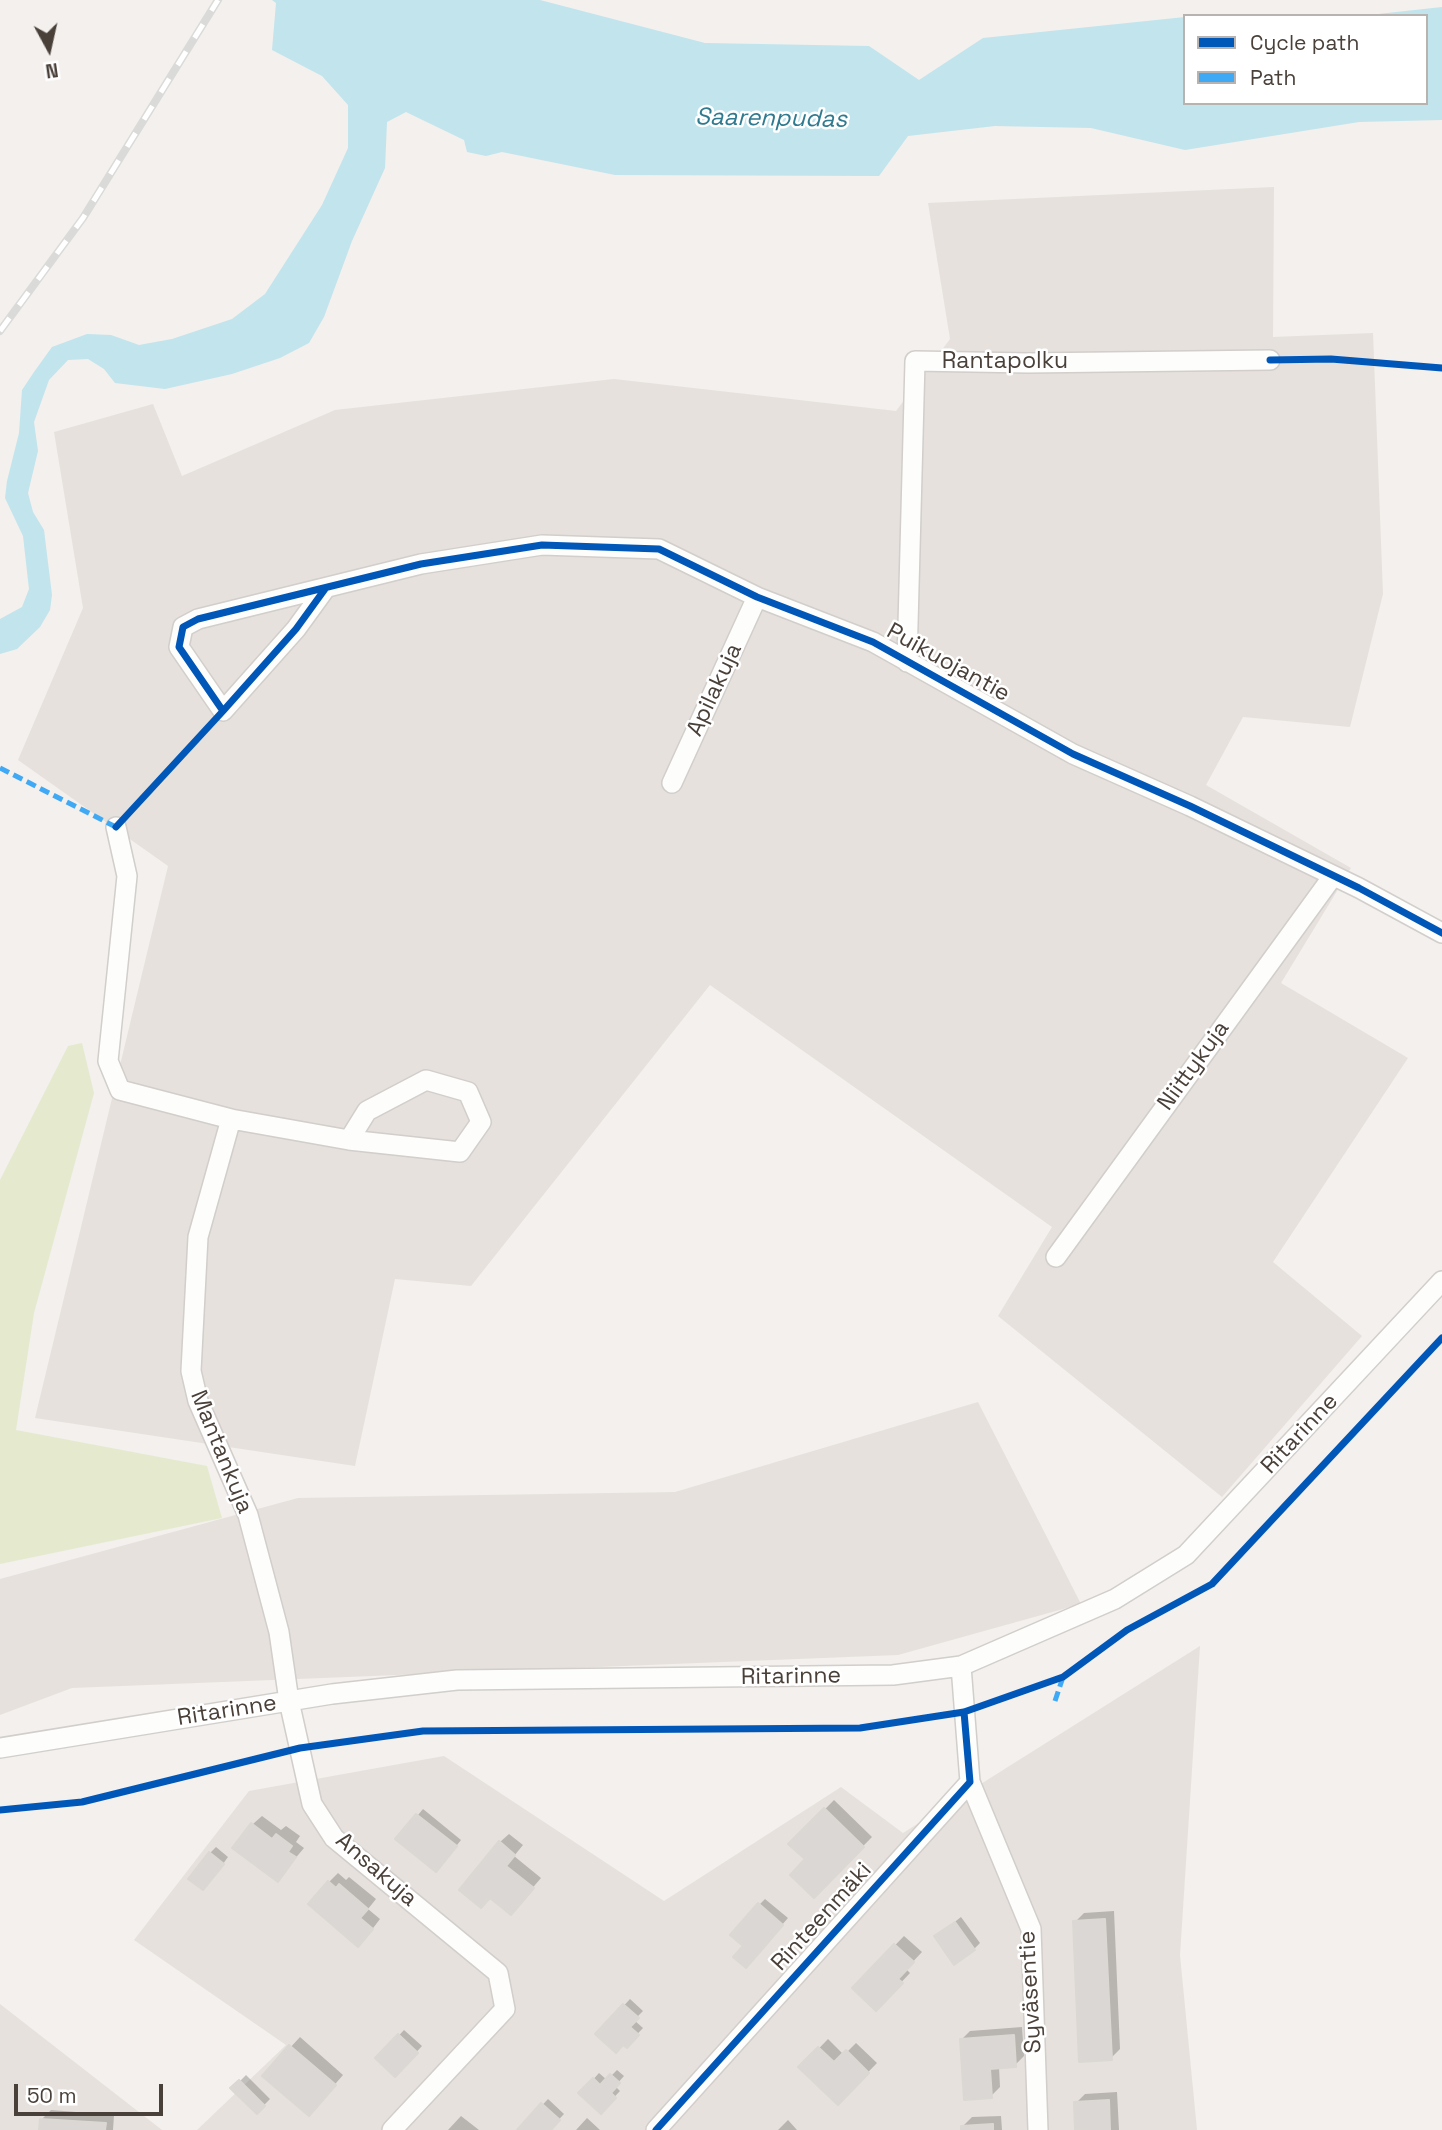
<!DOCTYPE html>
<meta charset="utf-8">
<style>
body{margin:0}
#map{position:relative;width:1442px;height:2130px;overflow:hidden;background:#f3f0ed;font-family:"Space Grotesk",sans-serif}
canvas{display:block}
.legend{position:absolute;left:1183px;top:14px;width:245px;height:91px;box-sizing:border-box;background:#fff;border:2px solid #b6b3b0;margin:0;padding:9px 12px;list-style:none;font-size:21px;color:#494039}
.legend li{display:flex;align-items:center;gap:14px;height:35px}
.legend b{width:35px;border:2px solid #b6b3b0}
.north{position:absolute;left:14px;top:14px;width:70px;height:70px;-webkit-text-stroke:5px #fff;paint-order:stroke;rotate:172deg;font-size:19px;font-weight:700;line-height:28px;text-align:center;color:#494039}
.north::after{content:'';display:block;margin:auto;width:24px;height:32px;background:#494039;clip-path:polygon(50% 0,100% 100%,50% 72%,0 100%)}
.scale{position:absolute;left:14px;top:2084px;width:149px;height:32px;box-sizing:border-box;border:4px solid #494039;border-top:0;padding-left:9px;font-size:21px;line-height:24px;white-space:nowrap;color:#494039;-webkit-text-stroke:5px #fff;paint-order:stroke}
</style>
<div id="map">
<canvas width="1442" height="2130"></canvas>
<ul class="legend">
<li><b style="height:9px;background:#0057b8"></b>Cycle path</li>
<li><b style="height:9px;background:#3fa9f5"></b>Path</li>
</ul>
<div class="north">N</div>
<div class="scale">50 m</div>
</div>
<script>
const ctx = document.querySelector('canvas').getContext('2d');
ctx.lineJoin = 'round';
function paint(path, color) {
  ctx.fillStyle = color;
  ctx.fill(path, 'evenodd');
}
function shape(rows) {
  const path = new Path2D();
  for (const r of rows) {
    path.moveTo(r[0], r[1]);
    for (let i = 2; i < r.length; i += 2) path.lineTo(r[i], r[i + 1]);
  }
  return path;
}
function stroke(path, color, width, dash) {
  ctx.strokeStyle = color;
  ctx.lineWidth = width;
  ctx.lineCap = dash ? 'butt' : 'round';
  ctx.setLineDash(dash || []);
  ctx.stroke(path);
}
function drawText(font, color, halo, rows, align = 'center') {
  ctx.font = font + ' "Space Grotesk",sans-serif';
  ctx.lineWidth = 5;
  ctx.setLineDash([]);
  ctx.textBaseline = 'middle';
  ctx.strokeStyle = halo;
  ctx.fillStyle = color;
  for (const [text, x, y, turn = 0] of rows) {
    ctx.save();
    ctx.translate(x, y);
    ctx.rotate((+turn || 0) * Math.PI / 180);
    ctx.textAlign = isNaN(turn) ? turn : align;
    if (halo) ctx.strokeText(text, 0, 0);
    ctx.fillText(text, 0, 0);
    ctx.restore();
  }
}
const residential = shape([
 [1274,187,1273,337,1373,333,1383,594,1350,727,1243,717,1206,785,1351,868,1281,983,1408,1058,1273,1262,1362,1336,1222,1497,998,1316,1052,1227,710,985,471,1286,395,1279,355,1466,35,1418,168,866,18,760,83,608,54,432,153,404,182,476,335,410,614,379,896,411,950,339,928,203],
 [978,1402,1081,1604,898,1655,72,1688,0,1715,0,1579,298,1498,675,1492],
 [1200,1646,1180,1955,1197,2130,197,2130,286,2045,134,1940,249,1791,444,1756,664,1901,841,1787,903,1833],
 [0,2004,162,2130,0,2130]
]);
const green = shape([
 [82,1043,94,1093,34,1313,16,1430,207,1466,222,1518,0,1564,0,1180,68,1046]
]);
const water = shape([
 [272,0,540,0,705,43,869,46,919,80,983,38,1185,17,1185,103,1426,103,1426,16,1360,16,1442,7,1442,120,1359,122,1185,150,1091,128,995,126,908,136,879,176,615,175,502,152,486,156,467,152,464,140,406,112,387,122,385,168,352,241,324,317,309,343,280,358,232,374,165,389,115,383,104,369,88,359,68,360,49,380,34,422,38,451,28,493,33,512,44,530,52,595,50,610,40,627,17,649,0,654,0,619,22,607,29,589,23,536,5,498,7,481,19,433,22,390,34,372,52,347,87,334,111,335,139,345,172,339,232,319,265,294,322,205,348,148,348,105,322,76,272,50,276,3]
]);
const shadow = shape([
 [834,1800,872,1837,814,1896,807,1859,791,1844],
 [423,1809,461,1840,442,1864,398,1839],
 [262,1816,281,1830,286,1826,300,1836,296,1842,304,1848,277,1880,253,1824],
 [509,1834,523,1845,514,1856,541,1878,511,1913,500,1842],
 [216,1847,228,1857,209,1883,210,1853],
 [338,1873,346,1880,349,1877,376,1899,368,1909,380,1919,367,1936,329,1882],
 [765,1899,788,1918,751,1960,745,1946,760,1904],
 [1114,1911,1120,2049,1111,2058,1075,1922,1084,1913],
 [961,1917,980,1943,974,1949,937,1936],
 [904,1936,922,1952,906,1969,910,1973,876,2009,854,1988],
 [630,1999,643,2011,634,2020,643,2028,626,2046,598,2034],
 [1022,2027,1024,2056,1015,2065,999,2067,1000,2087,991,2096,961,2040,970,2031],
 [404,2030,422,2046,395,2075,378,2058],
 [300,2037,343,2075,317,2105,265,2075],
 [828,2039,844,2055,856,2043,877,2063,838,2103,801,2067],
 [617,2070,624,2076,615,2086,620,2091,601,2111,581,2093,599,2073,607,2080],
 [246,2075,270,2099,257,2112,233,2088],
 [1117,2092,1119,2130,1077,2130,1076,2103,1085,2094],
 [548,2099,564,2114,549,2130,519,2130],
 [51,2110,114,2115,113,2130,41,2130,42,2119],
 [461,2116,479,2130,448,2130],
 [1001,2116,1002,2130,963,2130,963,2126,972,2117],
 [587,2118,600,2130,576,2130],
 [788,2120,797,2130,778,2130]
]);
const building = shape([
 [824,1808,864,1847,814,1898,790,1875,805,1859,788,1844,824,1808],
 [416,1814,457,1846,436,1872,395,1839,416,1814],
 [251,1823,272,1839,276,1834,292,1846,288,1852,296,1857,278,1882,232,1848,251,1823],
 [499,1841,515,1855,506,1866,534,1888,511,1915,490,1898,481,1908,459,1890,499,1841],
 [209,1852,224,1864,203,1890,188,1879,209,1852],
 [328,1881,336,1888,339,1884,368,1909,360,1918,373,1929,358,1947,308,1904,328,1881],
 [758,1903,783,1925,746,1968,733,1957,743,1946,730,1935,758,1903],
 [1105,1919,1112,2060,1079,2062,1073,1921,1105,1919],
 [955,1922,975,1950,954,1965,934,1936,955,1922],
 [894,1944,914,1962,898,1979,903,1983,876,2011,852,1988,894,1944],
 [623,2004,639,2018,630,2027,639,2035,627,2048,623,2045,616,2053,595,2034,623,2004],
 [398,2034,418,2053,395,2077,375,2058,398,2034],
 [1014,2035,1016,2067,990,2069,992,2098,964,2100,960,2039,1014,2035],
 [289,2045,336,2085,309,2116,262,2076,289,2045],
 [818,2047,834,2062,846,2050,869,2073,838,2105,798,2067,818,2047],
 [610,2074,620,2083,611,2093,616,2098,601,2114,578,2093,593,2078,600,2085,610,2074],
 [239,2080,265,2106,257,2114,230,2088,239,2080],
 [1109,2100,1110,2130,1075,2130,1074,2102,1109,2100],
 [541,2103,560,2120,551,2130,517,2130,541,2103],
 [40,2119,106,2123,105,2130,39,2130,40,2119],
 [993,2124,993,2130,961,2130,961,2126,993,2124]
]);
const minor = shape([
 [325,589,296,629,223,711,179,647,183,627,198,619,421,564,542,545,659,549,757,597,873,642,1073,754,1190,806,1359,888,1442,933],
 [907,662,915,361,1028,363,1270,360],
 [672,783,757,597],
 [116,827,127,876,108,1061,120,1090,231,1119,349,1140,460,1152,481,1122,468,1092,426,1080,367,1111,349,1140],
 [231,1119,198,1237,191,1371,198,1401,248,1515,279,1632,289,1701,312,1804,334,1838,498,1973,505,2009,392,2130],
 [1056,1257,1333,876],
 [0,1748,332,1694,457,1680,893,1675,961,1666,1115,1599,1186,1555,1442,1281],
 [970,1782,1031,1929,1038,2130],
 [656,2130,970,1782,961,1666]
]);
const rail = shape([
 [0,331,83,218,218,0]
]);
const quiet = shape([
 [0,768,116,827],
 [1055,1701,1063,1677]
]);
const cycleway = shape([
 [1270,360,1331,359,1442,368],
 [325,589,296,629,223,711,179,647,183,627,198,619,421,564,542,545,659,549,757,597,873,642,1073,754,1190,806,1359,888,1442,933],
 [116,827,223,711],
 [0,1810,82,1802,300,1748,423,1731,860,1728,964,1712,1063,1677,1127,1630,1212,1584,1442,1338],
 [656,2130,970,1782,964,1712]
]);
const streetNames = [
 ["Rantapolku",1005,362],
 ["Puikuojantie",948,663,29],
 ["Apilakuja",715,690,-65],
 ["Niittykuja",1194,1066,-54],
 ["Ritarinne",1300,1434,-47],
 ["Mantankuja",221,1452,68],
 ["Ritarinne",791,1677,-1],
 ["Ritarinne",227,1711,-9],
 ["Ansakuja",376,1870,41],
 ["Rinteenmäki",822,1917,-48],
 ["Syväsentie",1031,1992,-93]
];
const waterNames = [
 ["Saarenpudas",771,119,1]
];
paint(residential, '#e6e1dc');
paint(green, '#e5eacf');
paint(water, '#c1e4ed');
paint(shadow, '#0003');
paint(building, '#dbd7d4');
stroke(building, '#dbd7d3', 2);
stroke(minor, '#d1cecb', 22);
stroke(minor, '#fdfdfc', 19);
stroke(rail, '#dadad9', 8);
stroke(rail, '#fff', 5, [16]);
stroke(quiet, '#3fa9f5', 5, [10, 5]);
stroke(cycleway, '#0057b8', 7);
drawText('23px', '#494039', '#fff', streetNames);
drawText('italic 24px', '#307a8f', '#fff', waterNames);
</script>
